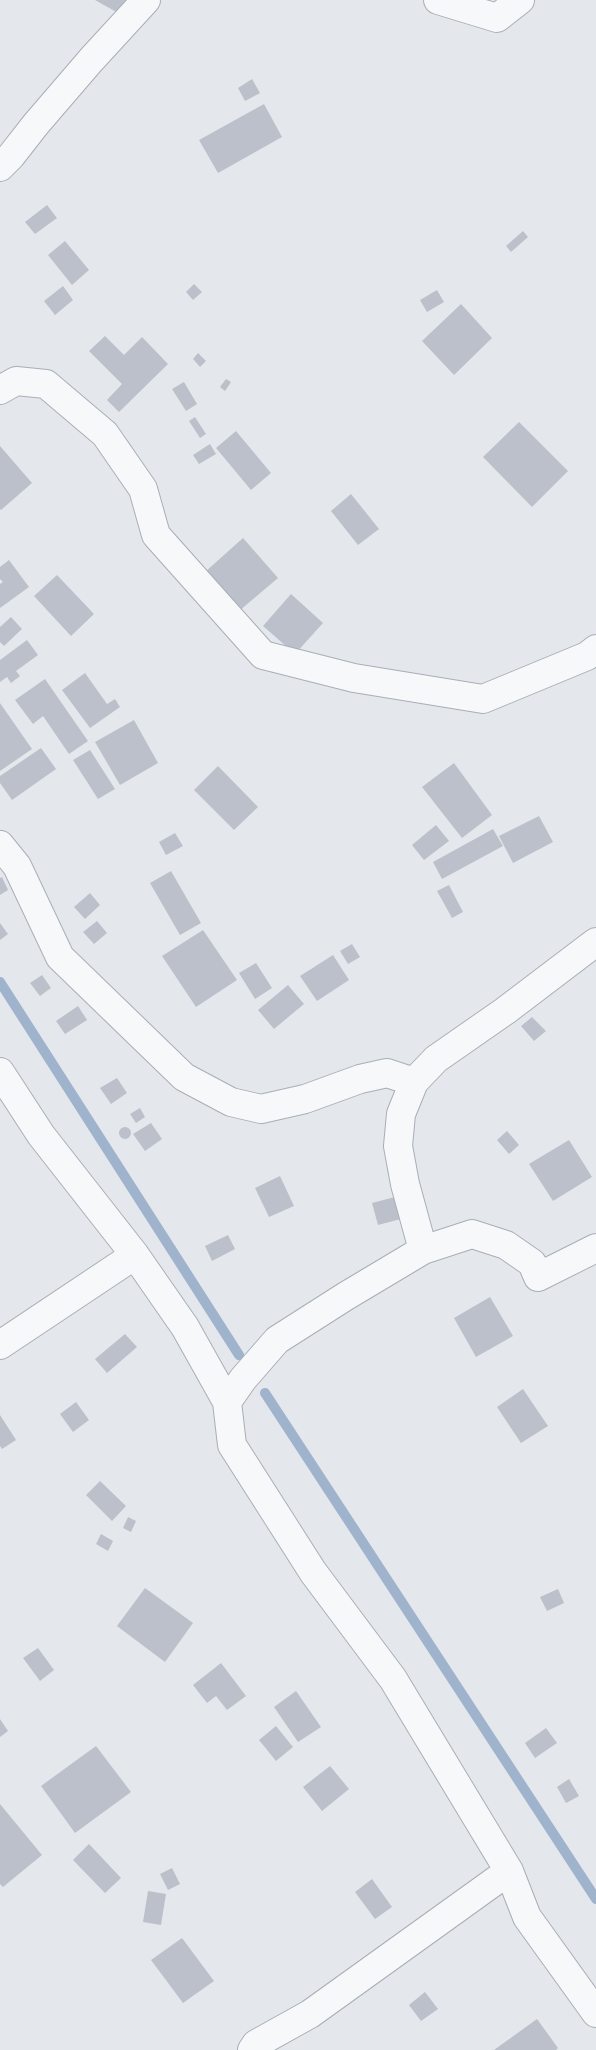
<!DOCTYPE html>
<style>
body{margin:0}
canvas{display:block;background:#e4e7ec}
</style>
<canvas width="596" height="2050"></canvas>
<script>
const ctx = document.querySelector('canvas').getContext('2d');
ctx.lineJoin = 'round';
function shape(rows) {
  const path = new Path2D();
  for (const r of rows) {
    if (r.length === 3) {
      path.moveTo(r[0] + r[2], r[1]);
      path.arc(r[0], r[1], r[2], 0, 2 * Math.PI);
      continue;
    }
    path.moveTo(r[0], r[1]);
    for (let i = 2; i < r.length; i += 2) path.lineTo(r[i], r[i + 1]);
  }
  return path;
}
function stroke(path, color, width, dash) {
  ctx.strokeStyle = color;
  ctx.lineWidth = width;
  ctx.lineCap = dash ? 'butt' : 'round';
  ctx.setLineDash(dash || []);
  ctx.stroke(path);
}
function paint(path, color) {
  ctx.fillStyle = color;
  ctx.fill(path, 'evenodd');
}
const stream = shape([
 [0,982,239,1355],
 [265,1393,596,1899]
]);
const building = shape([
 [95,0,128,0,120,14],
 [252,79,260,93,245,101,238,88],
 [264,104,282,137,218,173,199,140],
 [47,205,57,218,35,234,25,222],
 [523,231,528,237,511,252,506,246],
 [65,241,89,270,72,285,48,255],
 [194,284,202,292,193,300,186,292],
 [63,286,73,300,55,315,44,301],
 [437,290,444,302,427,312,420,300],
 [461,304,492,338,454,375,422,341],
 [105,336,124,355,142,337,168,364,119,412,107,400,122,384,89,351],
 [198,353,206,361,200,367,193,359],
 [226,379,231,382,225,391,220,387],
 [184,382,197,404,186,411,172,389],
 [195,417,206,434,200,438,189,421],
 [519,422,568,471,532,507,483,457],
 [236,431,271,473,251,490,216,448],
 [210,444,216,454,199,464,193,455],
 [0,446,32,483,1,510,0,509],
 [351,494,379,529,358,545,331,511],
 [243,538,278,578,239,611,205,572],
 [9,560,29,587,0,608,0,584,3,582,0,579,0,567],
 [57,575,94,614,71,636,34,596],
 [291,594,323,623,295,654,263,626],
 [11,617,22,629,4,646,0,642,0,627],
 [27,640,38,655,16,671,20,676,11,683,7,677,0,682,0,660],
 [85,673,107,704,115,699,120,707,90,728,62,690],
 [45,679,88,741,69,754,43,716,33,724,15,700],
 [0,703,32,749,0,771],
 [134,720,158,763,120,785,95,742],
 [41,748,56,769,12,800,0,783,0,776],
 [90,750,115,789,98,799,73,760],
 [454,763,492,815,462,838,422,787],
 [218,766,258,807,234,830,194,790],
 [539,816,553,842,513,863,499,836],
 [436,825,449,841,424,860,412,845],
 [493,829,503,846,442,879,433,862],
 [175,833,183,846,166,855,159,842],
 [171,871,201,923,180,935,150,883],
 [2,877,8,890,0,895,0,878],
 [449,885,463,912,452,918,437,891],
 [90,893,100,905,85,919,74,907],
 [97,921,107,933,94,944,83,932],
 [0,923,8,934,0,940],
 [203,930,237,980,196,1007,162,956],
 [352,944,360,957,348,964,340,951],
 [333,955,349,980,317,1001,300,976],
 [256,963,272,988,255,999,239,973],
 [42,975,51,988,40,996,30,983],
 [288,985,304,1004,274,1029,258,1010],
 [78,1006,87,1020,65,1034,56,1021],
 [532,1017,546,1031,534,1041,521,1026],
 [117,1078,127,1093,111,1104,100,1088],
 [140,1108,145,1117,136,1123,130,1114],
 [151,1123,162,1139,145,1151,133,1134],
 [125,1133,6],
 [507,1131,519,1145,509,1154,497,1140],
 [569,1140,592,1177,553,1201,529,1164],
 [280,1176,294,1206,269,1217,255,1188],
 [395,1197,401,1219,378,1225,372,1203],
 [228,1235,235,1249,212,1261,205,1246],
 [490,1297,513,1336,476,1357,454,1318],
 [125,1334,137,1347,107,1373,95,1359],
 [523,1389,548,1426,521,1443,497,1407],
 [76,1402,89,1420,73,1432,60,1414],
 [0,1415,16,1440,2,1449,0,1446],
 [100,1481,126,1506,112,1521,86,1495],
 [128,1517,136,1521,131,1532,123,1528],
 [101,1534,113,1541,108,1551,96,1544],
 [145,1588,193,1623,165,1662,117,1626],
 [558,1589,564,1603,547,1611,540,1597],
 [38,1648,54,1670,40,1681,23,1658],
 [221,1663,246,1696,227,1710,216,1696,207,1703,193,1685],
 [296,1691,321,1727,298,1742,274,1707],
 [0,1719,8,1731,0,1737],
 [276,1726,293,1747,276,1761,259,1740],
 [546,1728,557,1743,535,1758,525,1743],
 [96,1746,131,1792,75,1833,41,1786],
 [330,1766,349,1789,322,1811,303,1787],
 [569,1779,579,1796,566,1803,557,1787],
 [0,1804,42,1855,3,1887,0,1884],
 [89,1844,121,1878,105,1893,73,1860],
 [172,1868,180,1884,168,1890,160,1874],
 [372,1879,392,1907,375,1919,355,1892],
 [148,1891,166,1894,161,1925,143,1922],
 [182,1938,214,1981,183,2003,151,1960],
 [425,1992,438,2009,421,2021,409,2005],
 [537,2019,558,2048,556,2050,494,2050]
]);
const minor = shape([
 [438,0,497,18,520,0],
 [0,167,11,156,36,124,91,60,146,0],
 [0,390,16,381,46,384,105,434,143,489,156,535,263,655,354,678,483,699,587,656,596,649],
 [0,845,17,866,60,957,184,1077,231,1102,261,1109,305,1099,360,1079,387,1073,414,1082],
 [0,1072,41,1135,135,1255,185,1327,227,1402,232,1445,313,1572,393,1679,509,1871,527,1917,596,2013],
 [423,1250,405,1184,398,1146,401,1114,414,1082,436,1059,505,1011,596,942],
 [0,1345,135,1255],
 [227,1402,243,1379,277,1340,346,1296,423,1250,472,1234,506,1245,532,1263,538,1277,596,1248],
 [252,2050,256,2044,310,2014,509,1871]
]);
stroke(stream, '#9fb4cc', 10);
paint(building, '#bbc0ca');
stroke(minor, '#a9aeb7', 30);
stroke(minor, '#f7f8fa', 28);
</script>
